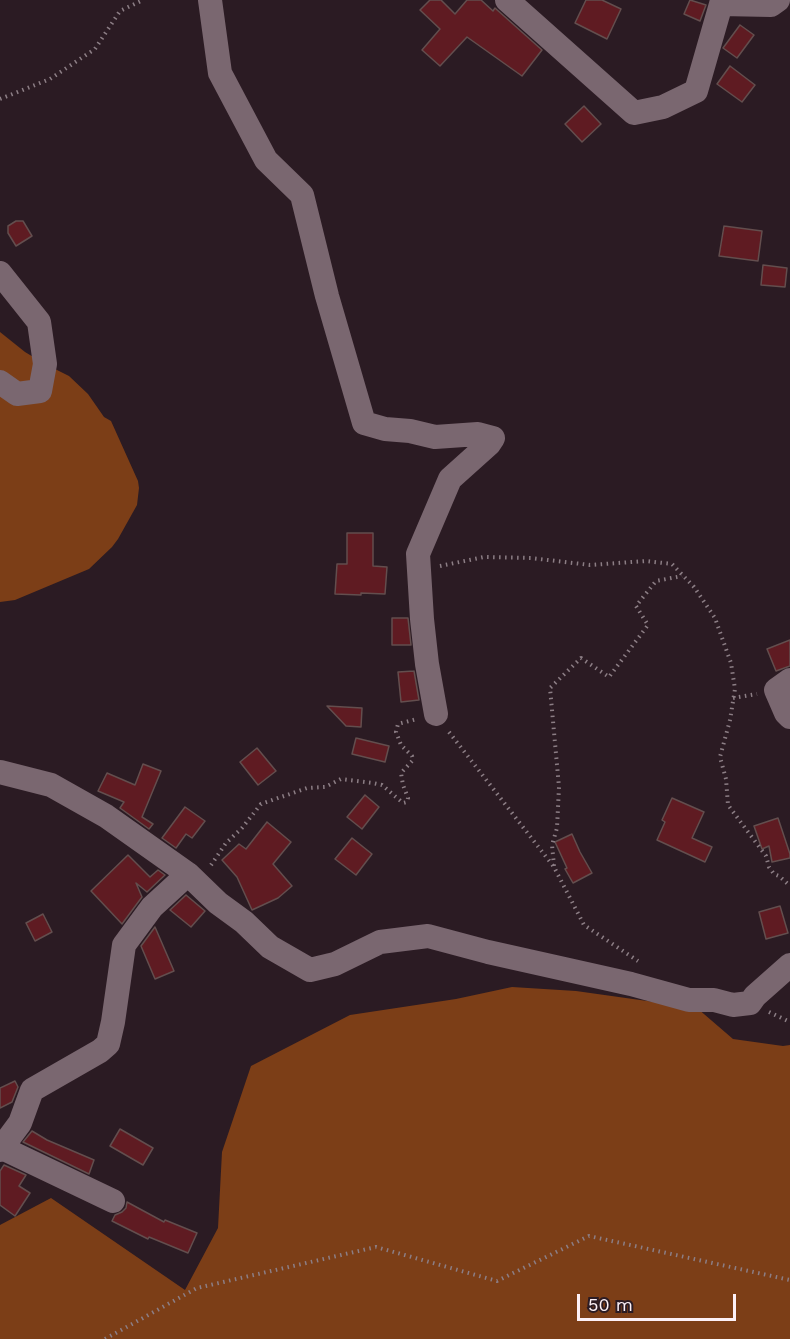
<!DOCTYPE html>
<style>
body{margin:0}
#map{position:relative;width:790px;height:1339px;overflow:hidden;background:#2b1b23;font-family:"Work Sans",sans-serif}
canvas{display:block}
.scale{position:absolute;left:577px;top:1294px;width:159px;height:27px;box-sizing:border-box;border:3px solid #fcf0f6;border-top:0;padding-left:8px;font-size:18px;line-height:21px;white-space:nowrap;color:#fcf0f6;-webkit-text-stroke:4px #2b1b23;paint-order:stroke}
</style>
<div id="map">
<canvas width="790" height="1339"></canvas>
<div class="scale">50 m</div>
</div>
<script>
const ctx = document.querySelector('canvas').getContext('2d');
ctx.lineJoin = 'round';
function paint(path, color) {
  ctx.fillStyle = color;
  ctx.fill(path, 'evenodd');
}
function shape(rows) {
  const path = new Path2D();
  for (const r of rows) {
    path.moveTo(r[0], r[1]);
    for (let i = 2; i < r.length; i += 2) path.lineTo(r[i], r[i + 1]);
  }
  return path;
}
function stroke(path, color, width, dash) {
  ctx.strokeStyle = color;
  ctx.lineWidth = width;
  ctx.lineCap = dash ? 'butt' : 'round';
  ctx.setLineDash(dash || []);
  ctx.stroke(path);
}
const forest = shape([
 [0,332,25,352,45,364,69,376,88,394,104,417,111,421,138,481,139,488,137,505,118,539,112,547,89,569,15,600,0,602],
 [512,987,576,991,697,1008,733,1039,783,1046,790,1045,790,1339,0,1339,0,1225,51,1198,185,1290,218,1228,222,1152,251,1066,350,1015,456,999]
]);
const building = shape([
 [430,0,441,0,455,14,467,0,481,0,493,11,495,8,542,50,522,76,467,37,440,66,422,50,440,29,420,10,430,0],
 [586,0,602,0,621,9,607,39,575,23,586,0],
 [690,0,706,5,700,21,684,14,690,0],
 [740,25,754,35,737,58,723,48,740,25],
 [730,66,755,85,742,102,717,84,730,66],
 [584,106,601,124,582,142,565,124,584,106],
 [16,221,23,221,32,236,16,246,8,233,8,226,16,221],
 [724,226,762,231,758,261,719,256,724,226],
 [763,265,787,268,785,287,761,285,763,265],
 [347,533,373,533,373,566,387,567,385,594,361,593,361,595,335,594,337,564,347,564,347,533],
 [392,618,408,618,411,645,392,645,392,618],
 [790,640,790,666,776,671,767,649,790,640],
 [414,671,419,700,401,702,398,672,414,671],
 [327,706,362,708,361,727,346,726,327,706],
 [356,738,389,746,385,762,352,754,356,738],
 [257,748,276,771,258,785,240,762,257,748],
 [143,764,161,771,142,817,153,824,149,829,120,808,124,802,98,791,107,773,135,785,143,764],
 [365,795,379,807,362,829,347,817,365,795],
 [672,798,704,812,692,838,712,847,705,862,657,840,665,822,662,820,672,798],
 [185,807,205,821,192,838,186,834,176,848,162,838,185,807],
 [778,818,790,854,790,858,772,862,769,846,762,849,754,826,778,818],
 [267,822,291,842,273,864,292,886,278,898,252,910,237,877,222,860,239,844,246,849,267,822],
 [572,834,580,852,592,873,573,883,565,869,567,868,555,842,572,834],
 [352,838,372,854,356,875,335,859,352,838],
 [128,855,150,877,158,870,165,875,147,892,136,883,142,897,122,924,91,891,128,855],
 [186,895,205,911,191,927,170,910,186,895],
 [780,906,788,933,766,939,759,912,780,906],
 [43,914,52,932,35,941,26,923,43,914],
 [155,927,174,971,155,979,141,946,155,927],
 [15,1081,18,1087,12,1102,0,1108,0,1088,15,1081],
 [120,1129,153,1148,143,1165,110,1146,120,1129],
 [32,1131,47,1140,94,1160,89,1174,23,1142,32,1131],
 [4,1165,26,1175,19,1186,30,1193,15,1216,0,1205,0,1171,4,1165],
 [127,1202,164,1222,165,1220,197,1233,188,1253,149,1237,148,1239,112,1221,115,1215,122,1212,126,1208,127,1202]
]);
const path = shape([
 [0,99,50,79,95,49,120,11,143,0],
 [440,566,484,557,531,558,590,565,646,561,672,564,694,587,715,618,731,663,735,689,730,720,720,757,726,779,728,805,766,856,769,867,774,874,779,876,790,886],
 [733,698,757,694],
 [449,732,554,867,584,925,638,961],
 [211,865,226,843,242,828,261,804,307,788,325,787,341,779,373,783,382,785,403,803,407,802,408,798,403,785,401,773,413,760,412,756,401,745,396,732,398,724,417,719],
 [554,866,552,845,557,828,559,787,550,688,581,658,609,677,648,625,636,606,656,581,682,576],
 [769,1012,790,1022],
 [105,1339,197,1288,376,1247,497,1281,589,1236,790,1280]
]);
const street = shape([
 [210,0,220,73,266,160,302,195,327,296,364,423,385,429,410,431,435,437,478,434,493,438,489,444,450,479,418,554,422,619,427,664,436,714],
 [507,0,634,113,663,107,696,91,721,4],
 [723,0,721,4,771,5,778,0],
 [0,273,39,322,45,364,40,391,17,394,0,382],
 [790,680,776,690,786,713,790,717],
 [0,772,51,785,106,816,188,874,218,903,244,922,270,947,310,970,335,964,380,942,428,936,488,952,631,984,689,1000,714,1000,733,1005,750,1003,755,996,790,965],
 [2,1148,113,1201],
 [0,1150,20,1123,32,1090,100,1051,108,1044,113,1022,124,945,152,907,188,874]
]);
paint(forest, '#7c3e17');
paint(building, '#5f1b22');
stroke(building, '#634e4e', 1.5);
stroke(path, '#8c7e85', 4, [1.5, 4.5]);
stroke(street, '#7a6770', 24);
</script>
